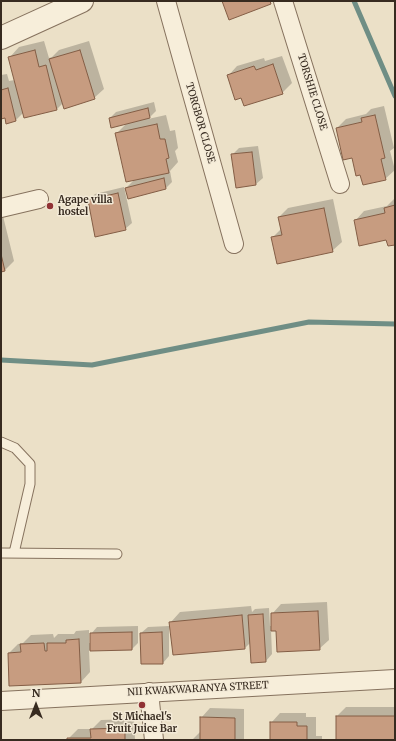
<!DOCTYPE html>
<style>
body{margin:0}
#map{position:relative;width:396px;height:741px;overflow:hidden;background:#ebe0c7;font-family:Merriweather,serif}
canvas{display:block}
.frame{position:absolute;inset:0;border:2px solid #372b20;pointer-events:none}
.north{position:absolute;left:16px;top:685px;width:40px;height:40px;-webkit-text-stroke:3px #f3ead7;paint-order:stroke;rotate:0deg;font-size:11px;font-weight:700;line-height:16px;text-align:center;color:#372b20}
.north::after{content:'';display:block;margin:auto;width:14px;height:18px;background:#372b20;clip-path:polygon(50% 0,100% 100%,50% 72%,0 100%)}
</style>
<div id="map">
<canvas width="396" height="741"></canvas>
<div class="frame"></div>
<div class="north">N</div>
</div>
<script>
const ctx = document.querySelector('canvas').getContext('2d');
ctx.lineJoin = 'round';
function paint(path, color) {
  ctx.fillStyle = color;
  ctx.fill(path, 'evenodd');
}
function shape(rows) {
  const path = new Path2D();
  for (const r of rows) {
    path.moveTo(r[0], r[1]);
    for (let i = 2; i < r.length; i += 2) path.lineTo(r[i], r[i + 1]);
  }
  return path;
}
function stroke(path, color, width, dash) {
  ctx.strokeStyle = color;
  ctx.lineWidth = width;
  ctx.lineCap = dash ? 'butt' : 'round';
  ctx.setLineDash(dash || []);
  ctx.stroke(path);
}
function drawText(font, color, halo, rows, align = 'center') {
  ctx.font = font + ' Merriweather,serif';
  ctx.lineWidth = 3;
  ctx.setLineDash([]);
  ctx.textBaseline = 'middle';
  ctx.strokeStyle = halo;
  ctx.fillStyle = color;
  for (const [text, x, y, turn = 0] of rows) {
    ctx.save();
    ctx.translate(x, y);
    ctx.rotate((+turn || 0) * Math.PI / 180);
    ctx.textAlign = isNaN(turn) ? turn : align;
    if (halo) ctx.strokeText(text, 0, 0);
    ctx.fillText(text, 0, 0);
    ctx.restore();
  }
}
const shadow = shape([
 [44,41,49,58,52,57,59,50,89,41,104,89,94,98,63,103,57,109,25,117,24,112,16,120,7,122,5,117,1,118,1,75,7,74,9,81,15,80,10,57,19,47],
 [282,56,292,83,282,93,242,97,228,76,237,66,264,58,265,61],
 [154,102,156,111,148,119,166,115,170,131,175,130,178,148,175,151,178,162,170,171,172,182,166,188,129,198,126,188,135,179,116,134,127,123,110,118,116,112],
 [384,106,394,148,390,151,395,170,385,179,361,174,337,128,346,119,366,114,371,109],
 [258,146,263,178,256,184,237,187,232,155,239,148],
 [124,187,132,223,125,229,89,200,95,194],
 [395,198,395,244,355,221,364,211,387,206],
 [333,199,342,242,332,251,272,238,281,229,279,217,288,208],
 [1,216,3,216,14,261,5,270,1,271],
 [327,602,329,640,319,649,277,630,271,630,272,654,266,661,251,642,245,648,171,622,180,612,251,606,252,612,255,609,269,608,270,626,272,626,272,614,281,604],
 [138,626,138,643,132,649,89,650,90,672,81,682,10,685,9,653,18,644,23,643,31,635,53,634,54,638,58,634,74,634,76,631,89,630,89,643,91,643,91,634,97,627],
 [169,626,169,656,163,663,141,633,148,627],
 [346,707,395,707,395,740,337,740,337,716],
 [210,708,244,709,244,740,192,740,201,731,201,718],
 [280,713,306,713,306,717,316,717,316,736,322,736,322,740,271,740,271,723],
 [134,719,135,740,68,740,68,739,78,729,92,729,101,720]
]);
const stream = shape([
 [354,1,395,96],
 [1,360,92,365,309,322,395,324]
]);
const building = shape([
 [222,1,270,1,271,4,229,20,222,1],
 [35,50,39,67,46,65,57,110,24,118,8,57,35,50],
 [80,50,95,99,64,109,49,59,80,50],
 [273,64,283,94,244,106,241,98,235,100,227,75,254,66,256,70,273,64],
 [8,88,16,121,6,124,5,118,1,119,1,90,8,88],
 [148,108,150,118,111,128,109,118,148,108],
 [375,115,385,158,381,159,386,180,363,185,360,175,356,176,352,158,343,160,336,128,362,122,361,118,375,115],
 [157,124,160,139,165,139,169,158,166,159,169,173,126,182,115,133,157,124],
 [252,152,256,185,236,188,231,154,252,152],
 [164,178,166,189,128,199,125,188,164,178],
 [118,193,126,230,95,237,88,200,118,193],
 [395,205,395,245,388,246,386,240,359,246,354,220,385,213,384,208,395,205],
 [324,208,333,252,277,264,271,237,282,235,278,217,324,208],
 [1,254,5,271,1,272,1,254],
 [318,611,320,650,277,652,276,631,271,631,271,613,318,611],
 [263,614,266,662,251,663,248,615,263,614],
 [242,615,245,649,173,655,169,622,242,615],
 [132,632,132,650,90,651,90,633,132,632],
 [162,632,163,664,141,664,140,633,162,632],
 [79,639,81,683,9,686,8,653,21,652,20,644,44,643,45,651,47,651,47,643,66,643,66,640,79,639],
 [336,716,395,716,395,740,336,740,336,716],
 [200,717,235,718,235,740,200,740,200,717],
 [270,722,297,722,297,726,307,726,307,740,270,740,270,722],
 [125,728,125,740,67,740,67,738,91,738,90,729,125,728]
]);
const service = shape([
 [1,442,15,448,30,464,30,484,14,553],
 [1,553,117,554]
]);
const minor = shape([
 [166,1,234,244],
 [283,1,340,184],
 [1,208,39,199],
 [149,692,154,740],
 [1,701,395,679]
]);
const tertiary = shape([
 [1,38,82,1]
]);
const markers = [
 [50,206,4,"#913235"],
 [142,705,4,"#913235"]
];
const streetNames = [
 ["TORSHIE CLOSE",312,92,73],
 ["TORGBOR CLOSE",200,123,74],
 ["NII KWAKWARANYA STREET",198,689,-3]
];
const poiNames = [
 ["Agape villa",58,200],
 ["hostel",58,212],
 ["St Michael's",142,717,"center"],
 ["Fruit Juice Bar",142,729,"center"]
];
paint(shadow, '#0003');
stroke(stream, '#6f8e85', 5);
paint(building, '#c79c80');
stroke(building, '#835d45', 1);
stroke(service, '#86725e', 11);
stroke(minor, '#86725e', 20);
stroke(tertiary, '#86725e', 24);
stroke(service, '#f7eeda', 9);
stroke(minor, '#f7eeda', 18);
stroke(tertiary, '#f7eeda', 22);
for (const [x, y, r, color] of markers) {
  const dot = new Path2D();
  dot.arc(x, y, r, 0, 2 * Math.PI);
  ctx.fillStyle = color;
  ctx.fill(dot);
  stroke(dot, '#f3ead7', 1.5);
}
drawText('10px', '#372b20', '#f3ead7', streetNames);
drawText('bold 10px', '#372b20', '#f3ead7', poiNames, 'left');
</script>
